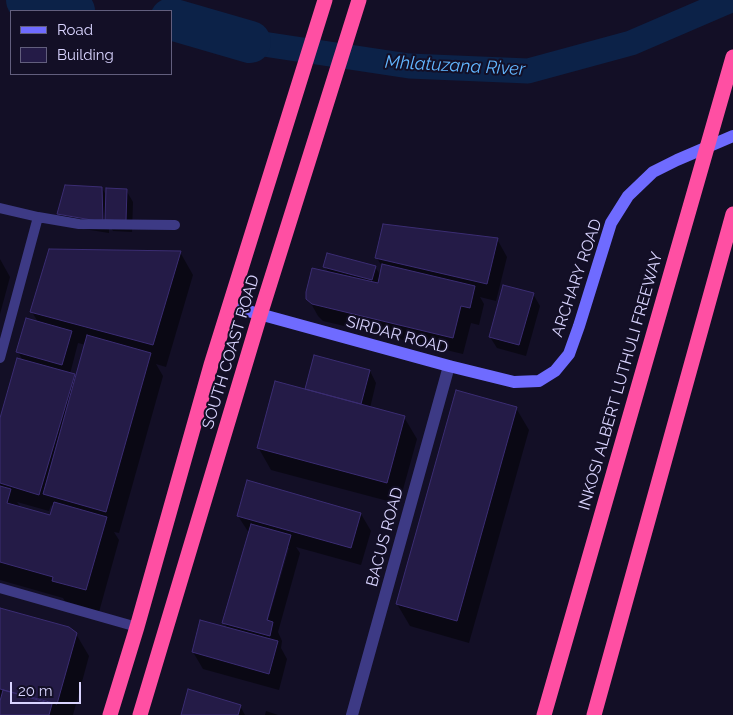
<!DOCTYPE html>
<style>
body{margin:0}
#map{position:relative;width:733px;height:715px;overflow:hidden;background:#130f26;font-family:Raleway,sans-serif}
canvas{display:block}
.legend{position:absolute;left:10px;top:10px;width:162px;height:65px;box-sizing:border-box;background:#130f26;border:1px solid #625e7d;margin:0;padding:6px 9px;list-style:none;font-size:15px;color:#d9d4ff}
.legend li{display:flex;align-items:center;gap:10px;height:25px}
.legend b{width:25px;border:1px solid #625e7d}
.scale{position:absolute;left:10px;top:682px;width:71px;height:22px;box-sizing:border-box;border:2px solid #d9d4ff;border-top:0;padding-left:6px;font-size:15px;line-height:18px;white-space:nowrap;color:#d9d4ff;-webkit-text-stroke:4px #130f26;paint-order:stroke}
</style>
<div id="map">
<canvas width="733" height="715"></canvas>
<ul class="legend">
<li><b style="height:6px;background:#6f6bff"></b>Road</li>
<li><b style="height:14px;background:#241b47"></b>Building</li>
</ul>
<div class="scale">20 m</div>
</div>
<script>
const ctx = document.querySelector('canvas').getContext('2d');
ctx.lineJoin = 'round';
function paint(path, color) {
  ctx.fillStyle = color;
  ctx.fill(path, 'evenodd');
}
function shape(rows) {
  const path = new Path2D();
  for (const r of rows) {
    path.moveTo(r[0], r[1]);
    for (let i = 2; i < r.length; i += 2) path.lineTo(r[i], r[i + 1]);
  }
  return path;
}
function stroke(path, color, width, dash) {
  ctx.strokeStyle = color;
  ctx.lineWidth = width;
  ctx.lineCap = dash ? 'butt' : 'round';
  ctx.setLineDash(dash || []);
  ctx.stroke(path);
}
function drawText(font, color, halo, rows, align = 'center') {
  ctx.font = font + ' Raleway,sans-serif';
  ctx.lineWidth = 4;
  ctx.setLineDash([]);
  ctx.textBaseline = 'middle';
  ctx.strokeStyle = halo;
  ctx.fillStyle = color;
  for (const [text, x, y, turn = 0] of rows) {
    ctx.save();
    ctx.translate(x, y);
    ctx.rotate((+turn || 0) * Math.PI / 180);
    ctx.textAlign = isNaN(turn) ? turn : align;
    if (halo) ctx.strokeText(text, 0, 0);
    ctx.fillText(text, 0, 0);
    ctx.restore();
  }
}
const shadow = shape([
 [102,188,107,197,126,190,133,202,132,232,113,231,109,224,109,233,65,226,59,214],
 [497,239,507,257,496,301,480,297,484,304,479,325,471,323,463,354,323,321,318,316,308,298,329,273,325,267,375,267,381,276,383,268,377,258],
 [180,252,193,275,166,367,156,364,163,376,119,533,114,532,119,540,99,612,66,603,63,598,0,580,0,423,23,361,18,352,38,322,32,312],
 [78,343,86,345,76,379,74,375,70,374],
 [17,502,49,511,51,505,53,509,51,517,21,508],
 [0,259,10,277,0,314],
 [533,294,540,306,526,356,497,348,490,337],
 [370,371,376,383,370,408,404,417,417,439,399,504,271,470,258,447,308,391,307,389],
 [516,408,529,430,469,643,410,626,397,604],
 [361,514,371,531,361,565,296,547,300,553,278,632,282,641,281,648,287,659,279,690,203,669,193,652,227,628,224,622,249,533,238,516],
 [286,548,289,548,266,627,264,626],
 [0,610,76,634,89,656,73,715,0,715],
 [240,706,245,715,182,715],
 [266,711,278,715,265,715]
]);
const canal = shape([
 [250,42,409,66,528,71,631,43,731,0]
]);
const river = shape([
 [27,0,45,9,74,11],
 [171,19,250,42]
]);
const building = shape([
 [65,185,102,187,103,222,57,214,65,185],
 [106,188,127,189,126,221,105,220,106,188],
 [383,224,498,238,487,284,375,258,383,224],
 [49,249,181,251,153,345,30,312,49,249],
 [327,253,376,266,372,280,323,267,327,253],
 [382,264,475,286,470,308,461,306,453,338,312,304,306,299,306,292,312,268,378,283,382,264],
 [503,285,534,293,519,345,489,337,503,285],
 [26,318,72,331,62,365,16,352,26,318],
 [87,335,151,353,106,512,43,494,87,335],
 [314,355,370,370,361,404,305,389,314,355],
 [17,358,75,374,39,495,0,483,0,418,17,358],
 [275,381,405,416,387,483,257,448,275,381],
 [456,390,517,407,457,621,396,604,456,390],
 [247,480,361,513,351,548,237,516,247,480],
 [0,486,11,489,7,503,50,515,54,502,107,517,86,590,52,581,53,577,0,562,0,486],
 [251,524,291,535,267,620,273,622,270,636,222,623,251,524],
 [0,608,69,627,77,633,57,704,0,689,0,608],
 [200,620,278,641,269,674,192,652,200,620],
 [188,689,241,705,238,715,181,715,188,689],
 [3,690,52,704,49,715,0,715,0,701,3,690]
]);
const lane = shape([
 [0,208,38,217,79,224,175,225],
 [0,358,38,217],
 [0,588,137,627]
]);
const street = shape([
 [352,715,449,366]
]);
const secondary = shape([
 [230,306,449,366,514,382,539,381,555,371,569,354,579,326,611,223,628,196,653,172,677,160,733,136]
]);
const highway = shape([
 [110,715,137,627,211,365,325,0],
 [140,715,260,315,359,0],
 [544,715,733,57],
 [594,715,733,214]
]);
const streetNames = [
 ["ARCHARY ROAD",577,278,-71],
 ["SIRDAR ROAD",397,335,15],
 ["SOUTH COAST ROAD",231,352,-73],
 ["INKOSI ALBERT LUTHULI FREEWAY",621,381,-74],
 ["BACUS ROAD",385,537,-75]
];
const waterNames = [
 ["Mhlatuzana River",455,66,3]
];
paint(shadow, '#0007');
stroke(canal, '#0c2248', 25);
stroke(river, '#0c2248', 42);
paint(building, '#241b47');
stroke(building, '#3b2d73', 1);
stroke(lane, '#3d3a85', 10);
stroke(street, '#3d3a85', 12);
stroke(secondary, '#6f6bff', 12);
stroke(highway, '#ff4fa3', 15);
drawText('16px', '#d9d4ff', '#130f26', streetNames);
drawText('italic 18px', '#62b6ff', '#130f26', waterNames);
</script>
